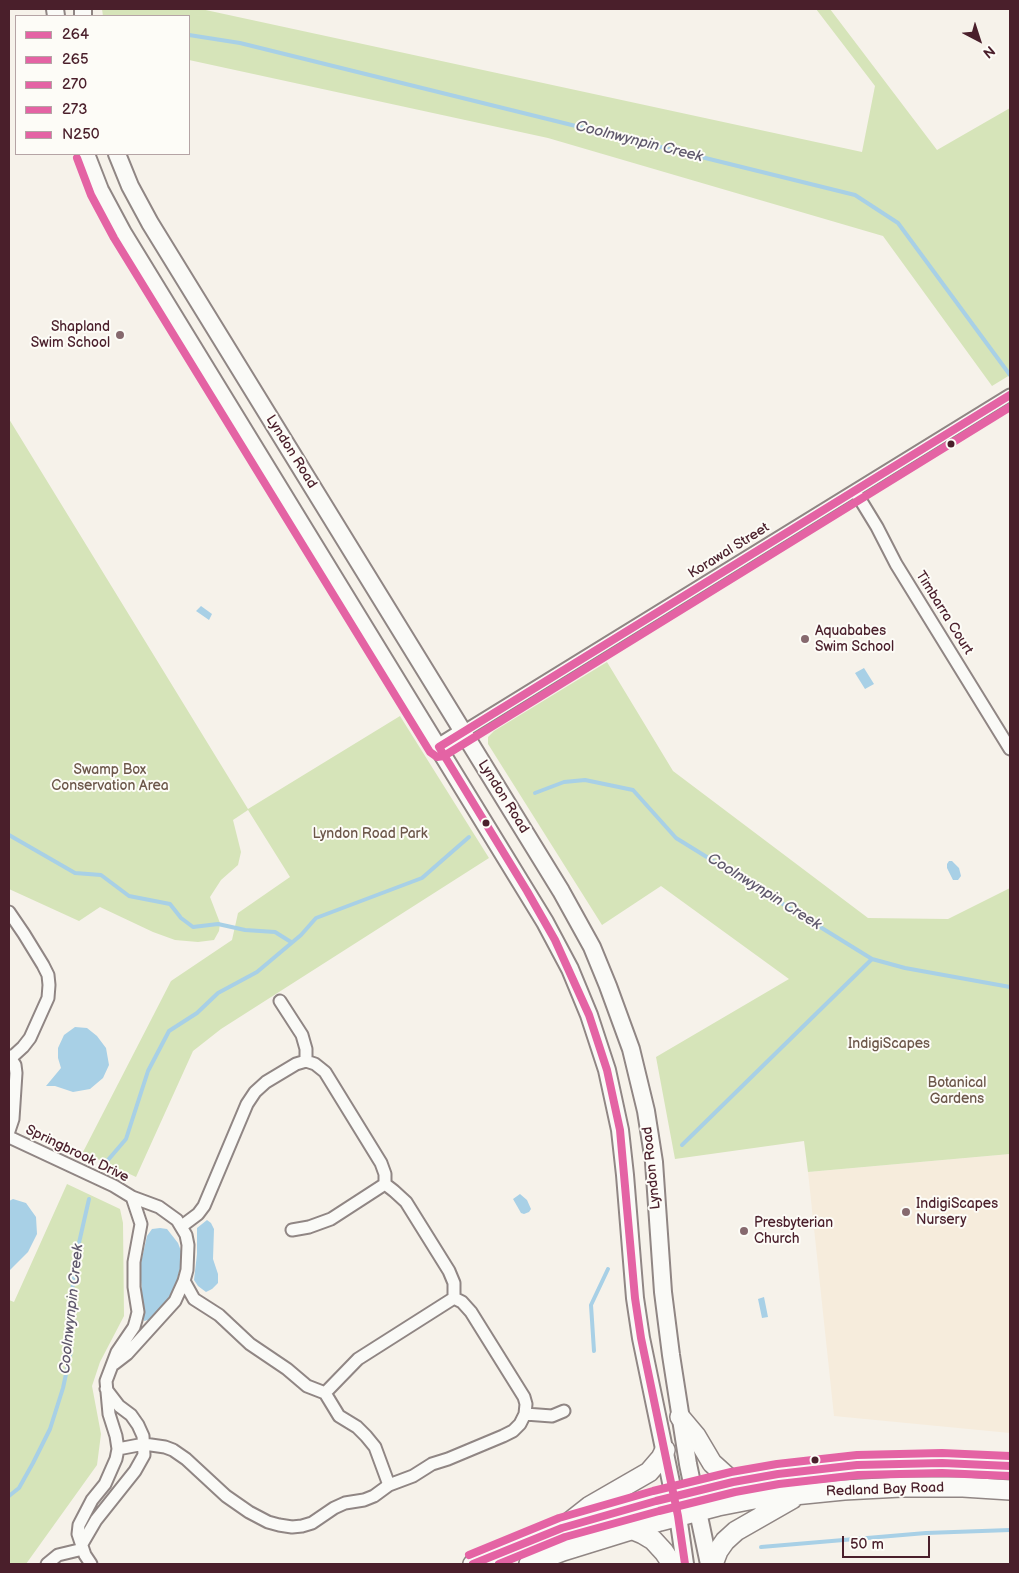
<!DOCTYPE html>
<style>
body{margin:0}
#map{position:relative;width:1019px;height:1573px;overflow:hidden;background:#f6f2ea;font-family:"Balsamiq Sans",sans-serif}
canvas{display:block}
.frame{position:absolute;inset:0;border:10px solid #4a1f2b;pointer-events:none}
.legend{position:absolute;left:15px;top:15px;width:175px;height:140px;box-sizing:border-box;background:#fdfcf7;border:1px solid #b5a4a5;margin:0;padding:6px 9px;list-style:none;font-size:15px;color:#4a1f2b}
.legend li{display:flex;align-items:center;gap:10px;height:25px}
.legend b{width:25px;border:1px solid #b5a4a5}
.north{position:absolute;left:954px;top:15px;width:50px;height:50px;-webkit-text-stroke:4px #fdfcf7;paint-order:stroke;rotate:140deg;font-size:14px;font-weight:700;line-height:20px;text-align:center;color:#4a1f2b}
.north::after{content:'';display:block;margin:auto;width:18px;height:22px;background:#4a1f2b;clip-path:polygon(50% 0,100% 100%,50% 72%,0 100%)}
.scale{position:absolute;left:842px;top:1536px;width:88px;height:22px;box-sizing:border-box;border:2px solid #4a1f2b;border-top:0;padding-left:6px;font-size:15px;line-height:18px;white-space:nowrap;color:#4a1f2b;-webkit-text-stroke:4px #fdfcf7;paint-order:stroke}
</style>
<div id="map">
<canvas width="1019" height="1573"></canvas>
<div class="frame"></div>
<ul class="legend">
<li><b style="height:6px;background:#e463a4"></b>264</li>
<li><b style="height:6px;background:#e463a4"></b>265</li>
<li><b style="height:6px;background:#e463a4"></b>270</li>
<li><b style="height:6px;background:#e463a4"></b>273</li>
<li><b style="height:6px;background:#e463a4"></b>N250</li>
</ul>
<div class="north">N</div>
<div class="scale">50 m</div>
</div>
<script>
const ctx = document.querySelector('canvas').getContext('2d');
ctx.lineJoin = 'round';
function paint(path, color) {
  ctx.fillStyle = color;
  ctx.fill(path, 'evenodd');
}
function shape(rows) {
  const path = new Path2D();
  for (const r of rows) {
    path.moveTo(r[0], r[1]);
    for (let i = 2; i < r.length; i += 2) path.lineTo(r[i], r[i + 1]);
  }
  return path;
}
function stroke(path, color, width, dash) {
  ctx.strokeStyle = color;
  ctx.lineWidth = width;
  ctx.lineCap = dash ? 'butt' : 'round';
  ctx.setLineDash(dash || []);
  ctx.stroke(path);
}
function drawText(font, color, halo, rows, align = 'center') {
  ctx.font = font + ' "Balsamiq Sans",sans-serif';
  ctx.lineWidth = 4;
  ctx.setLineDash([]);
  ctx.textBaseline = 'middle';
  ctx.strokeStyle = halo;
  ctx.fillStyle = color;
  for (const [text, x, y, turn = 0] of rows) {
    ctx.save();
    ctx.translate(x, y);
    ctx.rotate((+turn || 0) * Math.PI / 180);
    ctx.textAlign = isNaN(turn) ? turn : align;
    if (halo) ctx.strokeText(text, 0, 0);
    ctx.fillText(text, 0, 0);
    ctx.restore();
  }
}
const built = shape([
 [1010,1154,1010,1433,834,1416,808,1172]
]);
const green = shape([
 [102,9,201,9,862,152,875,86,816,9,830,9,937,150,1010,108,1010,375,992,386,883,236,548,138,189,60,189,16,103,16],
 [9,419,248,809,400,716,489,858,221,1029,193,1051,136,1177,83,1152,171,981,232,940,238,913,290,877,248,810,233,820,241,852,238,865,221,880,210,897,220,923,219,931,214,940,198,942,175,940,153,932,100,907,79,921,9,889],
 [607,662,673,771,868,918,948,919,1010,888,1010,1154,808,1172,804,1141,675,1159,656,1057,789,979,661,886,602,925,488,744,488,737,494,731],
 [67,1184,120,1209,123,1223,124,1316,100,1362,92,1386,101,1434,97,1465,26,1564,9,1564,9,1300,14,1302]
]);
const water = shape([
 [201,606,212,614,209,620,196,611],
 [864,668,874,684,865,689,855,673],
 [949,861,952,861,959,868,961,876,958,880,953,880,947,868,947,864],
 [75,1027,87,1028,97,1036,106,1048,109,1065,103,1078,90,1089,73,1092,55,1086,46,1086,61,1068,58,1058,58,1048,64,1035],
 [520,1194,527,1200,531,1209,529,1212,524,1214,521,1213,513,1199],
 [13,1199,26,1203,36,1217,37,1234,28,1252,9,1271,9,1201],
 [207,1220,211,1223,214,1229,213,1259,218,1274,218,1283,212,1289,206,1292,198,1286,194,1280,197,1254,197,1228],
 [160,1228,167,1229,178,1243,181,1251,180,1269,174,1290,165,1302,155,1314,148,1320,144,1321,140,1267,147,1236,152,1229],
 [764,1297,768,1317,762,1318,758,1299]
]);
const stream = shape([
 [189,35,240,43,855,195,898,223,1010,375],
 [535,793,564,782,585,780,633,790,676,838,872,959,905,968,1010,987],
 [9,835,75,873,101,875,129,896,170,904,181,918,193,927,218,924,245,930,275,932,291,942],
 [682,1145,872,959],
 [108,1160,126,1139,148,1071,169,1031,197,1013,218,993,257,972,301,935,316,918,422,878,469,837],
 [594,1351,591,1305,608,1269],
 [9,1496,19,1488,33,1463,50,1429,63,1388,71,1351,70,1310,76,1256,89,1199],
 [761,1547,926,1533,1010,1530]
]);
const street = shape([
 [855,491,877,527,896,564,1010,749],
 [463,732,1010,395],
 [9,912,24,934,43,965,48,975,49,985,48,998,30,1038,23,1047,11,1058],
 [280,1001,302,1035,306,1049,306,1061],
 [9,1056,15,1065,16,1073,13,1119,9,1131],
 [9,1137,114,1186,132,1197,159,1207,177,1220,186,1235,188,1245,187,1270,184,1281,175,1301,127,1354,114,1364],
 [385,1184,394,1191,406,1202,449,1271,454,1283,454,1298],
 [182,1226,198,1214,204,1206,247,1104,255,1092,266,1082,296,1064,306,1061,315,1064,325,1072,381,1163,385,1174,385,1184,331,1219,309,1227,292,1230],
 [325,1393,339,1416,357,1427,366,1436,375,1447,389,1485],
 [525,1414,552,1416,564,1411],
 [118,1449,144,1444,165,1447,173,1450,186,1459,226,1496,249,1512,268,1522,279,1525,292,1527,302,1526,312,1523,334,1508,345,1503,364,1500,374,1496,389,1485,413,1476,432,1464,448,1459,503,1436,513,1431,520,1424,525,1414,526,1404,524,1397,471,1312,462,1302,454,1298,358,1359,325,1393,307,1386,287,1369,250,1344,219,1315,194,1299,184,1281],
 [82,1544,96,1520,135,1471,144,1455,143,1436,138,1425,131,1415,119,1406,106,1389],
 [47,1564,58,1555,83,1549],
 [91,1564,85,1555,78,1534,79,1525,92,1500,105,1484,116,1459,118,1449,116,1436,109,1414,106,1381,117,1352,134,1327,136,1320,138,1312,134,1287,134,1262,141,1224,132,1197]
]);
const secondary = shape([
 [55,9,56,16],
 [83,9,83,16],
 [86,154,100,190,123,233,545,922,570,969,589,1015,607,1070,620,1130,625,1175,635,1298,641,1338,678,1516,685,1564],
 [117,154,130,186,150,223,561,891,592,947,608,986,631,1049,646,1111,654,1162,663,1292,671,1355,688,1464,709,1564],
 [439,747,463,732]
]);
const primary = shape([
 [680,1417,696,1436,712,1463,733,1482],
 [571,1521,590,1506,649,1472,661,1458,665,1450],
 [631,1529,643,1534,653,1540,664,1552,672,1564],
 [473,1564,562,1528,656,1501,733,1482,778,1474,857,1465,942,1463,1010,1466],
 [529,1564,563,1551,660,1521,718,1506,754,1499,844,1490,901,1487,963,1487,1010,1490],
 [713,1564,718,1551,725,1541,736,1531,792,1499]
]);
const bus1 = shape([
 [685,1564,678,1516,641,1338,635,1298,620,1130,607,1070,589,1015,555,940,527,891,439,747,1010,395]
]);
const bus2 = shape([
 [77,158,91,195,114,238,430,752,437,757,444,756,1010,407]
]);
const bus3 = shape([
 [473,1564,562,1528,656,1501,733,1482,778,1474,857,1465,942,1463,1010,1466]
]);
const bus4 = shape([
 [499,1564,565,1537,659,1511,735,1492,779,1484,858,1475,942,1473,1010,1476]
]);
const bus5 = shape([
 [469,1555,559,1518,653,1491,731,1472,777,1464,857,1455,942,1453,1010,1456]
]);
const markers = [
 [120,335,5,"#86696e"],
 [951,444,4.5,"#4a1f2b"],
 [805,639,5,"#86696e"],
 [486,823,4.5,"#4a1f2b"],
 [906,1212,5,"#86696e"],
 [744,1231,5,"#86696e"],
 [815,1460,4.5,"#4a1f2b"]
];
const poiNames = [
 ["Shapland",110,327,"right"],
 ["Swim School",110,343,"right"],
 ["Aquababes",815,631],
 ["Swim School",815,647],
 ["IndigiScapes",916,1204],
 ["Nursery",916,1220],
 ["Presbyterian",754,1223],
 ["Church",754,1239]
];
const streetNames = [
 ["Lyndon Road",291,452,58],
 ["Korawal Street",729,551,-32],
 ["Timbarra Court",944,613,58],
 ["Lyndon Road",503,797,58],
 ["Springbrook Drive",77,1154,26],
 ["Lyndon Road",652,1168,-96],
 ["Redland Bay Road",885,1490,-2]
];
const parkNames = [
 ["Swamp Box",110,770],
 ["Conservation Area",110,786],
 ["Lyndon Road Park",370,834],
 ["IndigiScapes",889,1044],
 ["Botanical",957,1083],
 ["Gardens",957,1099]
];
const waterNames = [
 ["Coolnwynpin Creek",639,142,14],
 ["Coolnwynpin Creek",764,892,32],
 ["Coolnwynpin Creek",72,1309,-84]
];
paint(built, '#f6ecdc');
paint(green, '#d6e4b9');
paint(water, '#a8d0e6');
stroke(stream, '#a8d0e6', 4);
stroke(street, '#908684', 15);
stroke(secondary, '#908684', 20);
stroke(primary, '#908684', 22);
stroke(street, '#fafaf7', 11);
stroke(secondary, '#fafaf7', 16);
stroke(primary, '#fafaf7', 19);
stroke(bus1, '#e463a4', 8);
stroke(bus2, '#e463a4', 8);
stroke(bus3, '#e463a4', 8);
stroke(bus4, '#e463a4', 8);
stroke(bus5, '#e463a4', 8);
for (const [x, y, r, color] of markers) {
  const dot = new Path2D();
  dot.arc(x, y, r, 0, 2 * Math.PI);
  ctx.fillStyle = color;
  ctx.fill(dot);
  stroke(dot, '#fdfcf7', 2);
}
drawText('14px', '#4a1f2b', '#fdfcf7', poiNames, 'left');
drawText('14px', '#4a1f2b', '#fdfcf7', streetNames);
drawText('14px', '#6c574a', '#fdfcf7', parkNames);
drawText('italic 15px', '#5f586c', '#fdfcf7', waterNames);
</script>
